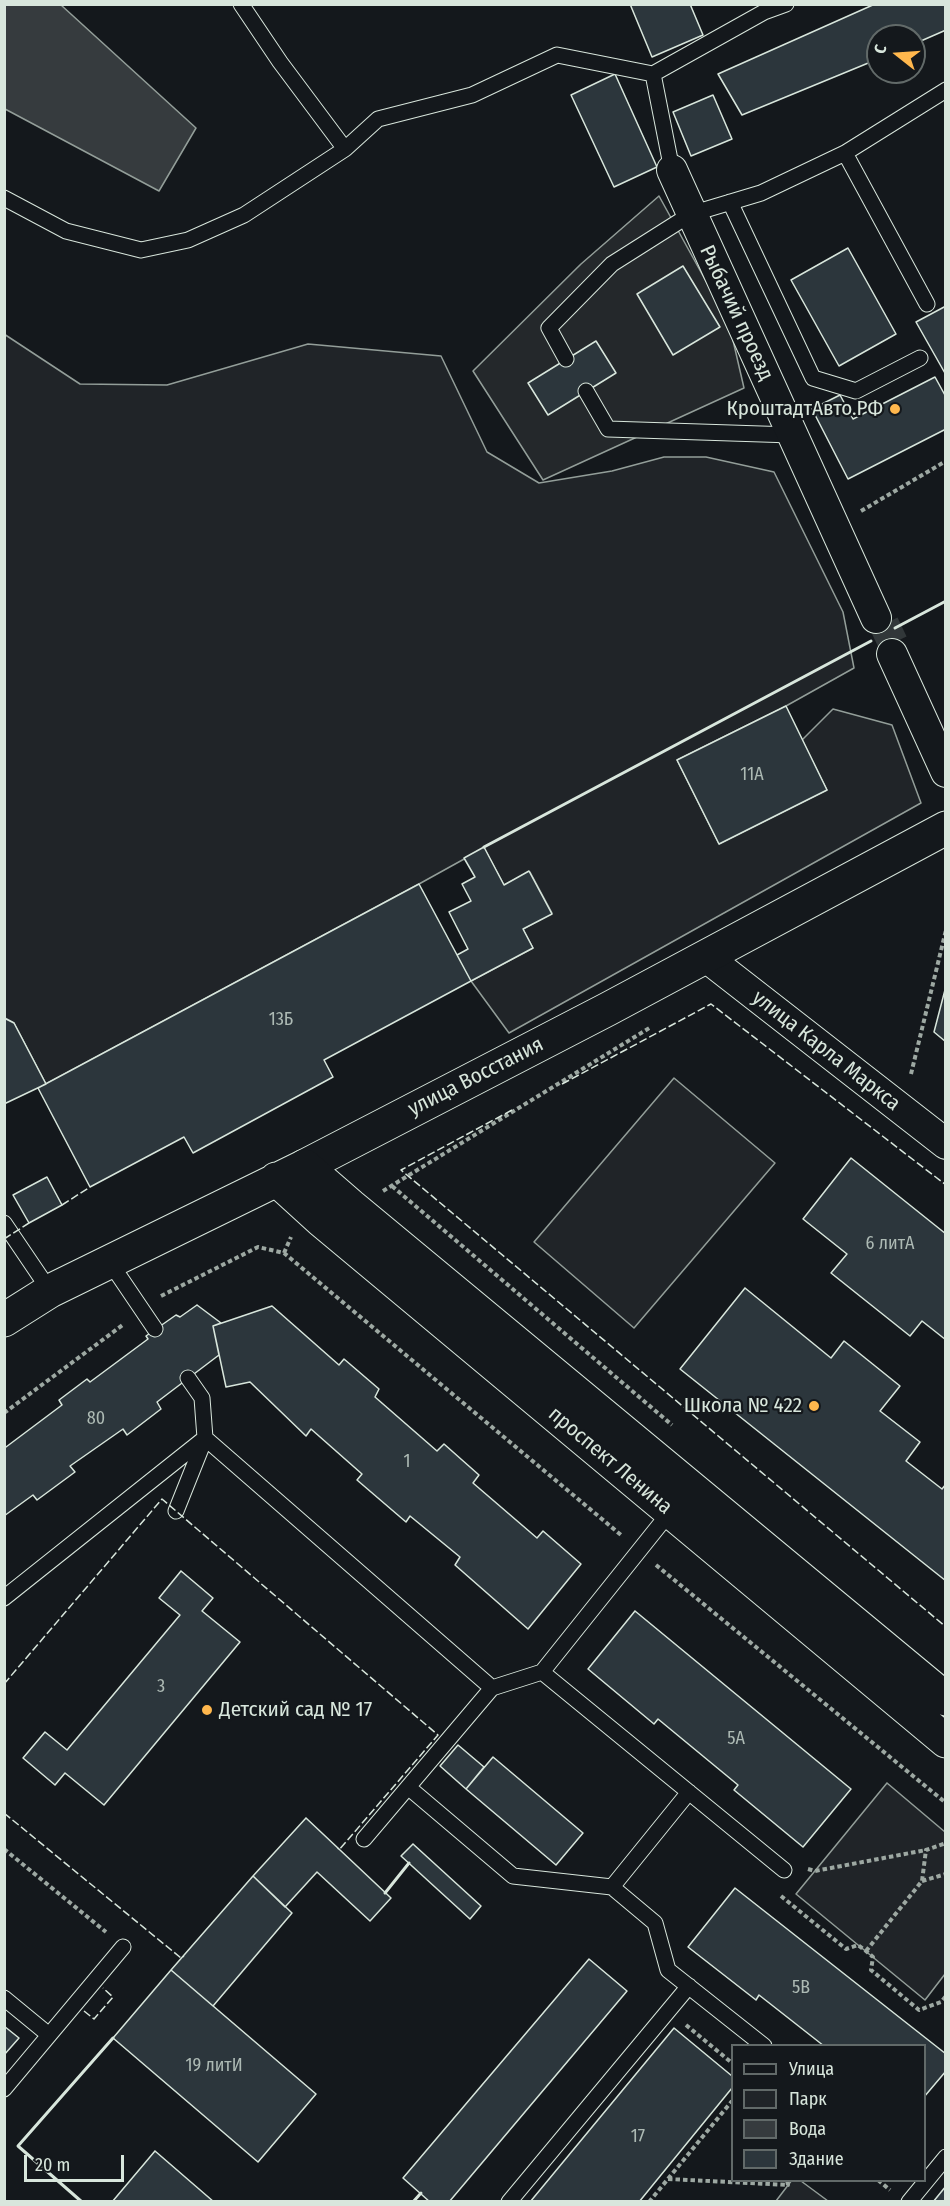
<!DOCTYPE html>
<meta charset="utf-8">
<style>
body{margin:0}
#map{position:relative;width:950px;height:2206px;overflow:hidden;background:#14181c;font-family:"Fira Sans Condensed",sans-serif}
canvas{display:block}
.frame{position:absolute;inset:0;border:6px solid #d8e6dc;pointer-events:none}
.legend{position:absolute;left:731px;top:2044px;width:195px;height:138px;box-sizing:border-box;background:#14181c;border:2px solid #626a69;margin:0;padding:8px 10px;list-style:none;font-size:18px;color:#d8e6dc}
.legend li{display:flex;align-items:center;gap:12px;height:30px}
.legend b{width:30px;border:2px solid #626a69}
.north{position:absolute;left:866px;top:24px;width:60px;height:60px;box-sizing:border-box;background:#14181c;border:2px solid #626a69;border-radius:50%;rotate:287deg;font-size:16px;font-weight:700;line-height:24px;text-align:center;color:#d8e6dc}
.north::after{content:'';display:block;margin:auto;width:21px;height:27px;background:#ffb74d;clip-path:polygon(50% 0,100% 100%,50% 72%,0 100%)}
.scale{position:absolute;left:24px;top:2155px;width:100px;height:27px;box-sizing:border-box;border:3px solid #d8e6dc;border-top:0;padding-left:8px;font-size:18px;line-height:21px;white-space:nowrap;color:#d8e6dc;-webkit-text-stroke:4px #14181c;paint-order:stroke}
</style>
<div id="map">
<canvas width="950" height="2206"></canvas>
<div class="frame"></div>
<ul class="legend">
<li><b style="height:8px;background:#14181c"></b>Улица</li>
<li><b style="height:16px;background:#202428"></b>Парк</li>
<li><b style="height:16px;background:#363b3e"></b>Вода</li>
<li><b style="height:16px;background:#2c363c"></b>Здание</li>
</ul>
<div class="north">С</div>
<div class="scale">20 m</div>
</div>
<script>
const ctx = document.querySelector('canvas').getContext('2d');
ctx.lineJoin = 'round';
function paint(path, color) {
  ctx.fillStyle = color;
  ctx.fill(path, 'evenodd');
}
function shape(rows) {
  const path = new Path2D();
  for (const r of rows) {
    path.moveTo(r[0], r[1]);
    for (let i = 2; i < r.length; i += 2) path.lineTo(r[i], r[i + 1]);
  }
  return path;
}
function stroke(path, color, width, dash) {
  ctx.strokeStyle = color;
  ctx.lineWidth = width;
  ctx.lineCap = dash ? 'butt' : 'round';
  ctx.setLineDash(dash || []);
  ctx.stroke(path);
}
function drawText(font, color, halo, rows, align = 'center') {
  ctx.font = font + ' "Fira Sans Condensed",sans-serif';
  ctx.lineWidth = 4.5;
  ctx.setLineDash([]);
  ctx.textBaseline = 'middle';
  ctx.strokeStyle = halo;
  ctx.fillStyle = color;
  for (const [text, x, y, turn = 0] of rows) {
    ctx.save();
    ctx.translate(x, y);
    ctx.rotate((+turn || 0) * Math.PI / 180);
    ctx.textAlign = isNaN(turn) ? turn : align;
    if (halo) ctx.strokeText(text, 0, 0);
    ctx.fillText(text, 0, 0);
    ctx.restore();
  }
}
const green = shape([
 [4,334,80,384,167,385,308,344,441,356,487,452,539,483,612,471,664,457,706,457,774,472,843,612,854,668,786,706,677,760,719,844,827,790,802,740,833,709,892,725,921,803,509,1033,471,981,533,948,523,929,552,913,530,872,504,885,484,848,419,884,46,1084,14,1023,5,1018,4,334],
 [674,1078,775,1163,634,1328,534,1242,674,1078],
 [887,1783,945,1832,945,1974,925,2000,796,1894,887,1783],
 [792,2180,801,2181,828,2201,776,2201,792,2180]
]);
const parking = shape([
 [659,196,729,323,744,388,543,480,473,371,581,264,659,196]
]);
const water = shape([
 [4,5,61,5,196,128,159,191,5,109,4,5]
]);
const building = shape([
 [630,4,690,4,703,35,652,57,630,4],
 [875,4,946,4,946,30,914,44,914,36,878,36,878,59,742,115,718,74,875,4],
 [615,74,657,167,614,187,571,95,615,74],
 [713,95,732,139,691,156,673,112,713,95],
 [848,248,896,334,839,366,791,280,848,248],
 [683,266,720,327,673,355,637,294,683,266],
 [946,306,946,375,916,322,946,306],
 [596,341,616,373,548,415,528,383,596,341],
 [935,377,946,397,946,429,848,479,812,409,840,395,853,419,935,377],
 [786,706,827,790,719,844,677,760,786,706],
 [484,847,504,885,529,871,552,914,523,929,533,948,471,981,457,955,468,949,449,912,471,901,462,884,475,877,464,858,484,847],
 [419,884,471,981,324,1060,333,1077,193,1153,184,1137,90,1187,38,1088,419,884],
 [946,986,946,1042,934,1032,946,986],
 [4,1018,14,1023,46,1084,4,1104,4,1018],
 [851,1158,946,1234,946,1340,922,1321,910,1336,831,1273,847,1254,803,1219,851,1158],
 [47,1177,62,1205,29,1223,13,1195,47,1177],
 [745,1288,831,1358,844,1341,900,1386,880,1411,920,1442,906,1461,942,1489,946,1484,946,1581,680,1369,745,1288],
 [197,1305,221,1323,213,1326,219,1355,157,1402,161,1409,127,1435,123,1429,70,1466,75,1472,37,1500,33,1495,4,1516,4,1445,6,1447,62,1405,59,1400,87,1379,90,1382,148,1339,146,1336,176,1315,180,1317,197,1305],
 [272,1306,339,1365,344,1359,379,1389,375,1397,437,1451,444,1444,479,1475,473,1483,537,1538,543,1531,581,1564,528,1629,455,1565,460,1557,410,1516,406,1522,357,1480,362,1474,311,1429,306,1436,250,1382,226,1387,213,1326,272,1306],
 [181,1571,213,1598,202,1611,240,1642,104,1805,65,1773,55,1785,23,1758,45,1732,67,1750,180,1615,159,1598,181,1571],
 [635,1611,851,1789,803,1847,734,1790,738,1785,658,1719,654,1724,588,1669,635,1611],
 [458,1745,484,1767,466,1789,440,1766,458,1745],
 [493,1757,583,1833,556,1865,466,1789,493,1757],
 [306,1818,391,1898,370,1921,317,1872,285,1907,253,1876,306,1818],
 [413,1844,481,1906,470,1919,401,1856,413,1844],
 [253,1876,292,1913,213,2006,171,1970,253,1876],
 [735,1888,946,2054,946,2071,924,2097,924,2046,824,2046,759,1995,756,2000,688,1947,735,1888],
 [589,1959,627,1991,449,2202,430,2202,403,2178,589,1959],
 [171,1970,316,2094,258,2162,113,2038,171,1970],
 [4,2026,19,2038,4,2055,4,2026],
 [674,2028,732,2076,732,2088,652,2186,639,2202,530,2202,674,2028],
 [155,2151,214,2202,112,2202,155,2151],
 [946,2186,946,2202,933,2202,946,2186]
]);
const minorTunnel = shape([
 [884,624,893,643]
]);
const path = shape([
 [861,511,946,461],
 [911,1074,946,930],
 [392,1186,672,1425],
 [383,1191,651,1027],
 [284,1253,291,1237],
 [161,1296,258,1247,284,1253,621,1535],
 [4,1413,124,1324],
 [656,1565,946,1803],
 [4,1849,106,1932],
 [808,1869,815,1871,926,1850],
 [922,1881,946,1874],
 [781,1896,846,1949,858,1945,866,1951,873,1957,871,1970,919,2010,941,2002,946,1996],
 [866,1951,922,1881,926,1850,946,1843],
 [686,2025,732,2063],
 [668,2179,788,2185,787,2180],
 [878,2180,890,2190],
 [649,2202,732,2101]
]);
const service = shape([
 [653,74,672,170],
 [345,149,378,119,472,95,557,55,653,74,764,12,786,4],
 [845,153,927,304],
 [4,198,66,231,141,250,188,240,244,215,345,149,280,62,241,4],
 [730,202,813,378,856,391,920,358],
 [566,359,549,328,612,264,691,214,761,193,845,153,946,90],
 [586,391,608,429,792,435],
 [4,1223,50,1291],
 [109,1261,155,1329],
 [188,1378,202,1398,205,1438,492,1688],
 [176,1511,204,1441],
 [4,1598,205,1438],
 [542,1672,784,1870],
 [408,1787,513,1876,612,1887,655,1923,668,1970,764,2046],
 [364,1839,492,1688,542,1672,670,1512],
 [612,1887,689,1792],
 [4,1998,49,2035],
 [4,2089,123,1947],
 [509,2202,689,1986],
 [909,2202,946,2157]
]);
const minor = shape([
 [672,170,876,618],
 [892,654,946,772],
 [706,957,946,1144]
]);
const tertiary = shape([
 [305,1166,608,1009,946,828]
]);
const secondary = shape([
 [276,1179,321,1220,946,1741],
 [4,1320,50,1291,305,1166,351,1206,946,1699]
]);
const fence = shape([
 [562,1084,711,1004,946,1185],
 [512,1110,401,1170,946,1627],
 [62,1205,90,1187],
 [4,1239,29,1223],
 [4,1684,162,1499,438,1735,339,1850,338,1848],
 [4,1813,181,1958,184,1956],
 [84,2011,94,2019,113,1997,103,1988]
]);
const wall = shape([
 [895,628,946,601],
 [484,847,871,641],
 [385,1893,409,1863],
 [82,2202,18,2146,113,2038],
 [413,2202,421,2193]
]);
const markers = [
 [895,409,6,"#ffb74d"],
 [814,1406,6,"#ffb74d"],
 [207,1710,6,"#ffb74d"]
];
const numberNames = [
 ["11А",752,775],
 ["13Б",281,1020],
 ["6 литА",890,1244],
 ["80",96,1419],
 ["1",407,1462],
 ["3",161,1687],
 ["5А",736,1739],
 ["5В",801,1988],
 ["19 литИ",214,2066],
 ["17",638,2137]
];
const streetNames = [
 ["Рыбачий проезд",736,313,65],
 ["улица Карла Маркса",826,1051,38],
 ["улица Восстания",476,1077,-27],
 ["проспект Ленина",610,1461,40]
];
const poiNames = [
 ["КроштадтАвто.РФ",883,409],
 ["Школа № 422",802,1406],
 ["Детский сад № 17",219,1710,"left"]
];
paint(green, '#202428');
stroke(green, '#939e99', 1.5);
paint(parking, '#24282b');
stroke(parking, '#939e99', 1.5);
paint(water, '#363b3e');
stroke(water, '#939e99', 1.5);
paint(building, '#2c363c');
stroke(building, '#d8e6dc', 1.5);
stroke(minorTunnel, '#313739', 30, [30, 15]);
stroke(service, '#d8e6dc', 17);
stroke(minor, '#d8e6dc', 32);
stroke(tertiary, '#d8e6dc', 35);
stroke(secondary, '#d8e6dc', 35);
stroke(path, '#9da8a2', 4, [4.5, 3]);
stroke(service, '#14181c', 15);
stroke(minor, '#14181c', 30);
stroke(tertiary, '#14181c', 33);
stroke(secondary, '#14181c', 33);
stroke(fence, '#d8e6dc', 1.5, [8, 3]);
stroke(wall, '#d8e6dc', 3);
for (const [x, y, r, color] of markers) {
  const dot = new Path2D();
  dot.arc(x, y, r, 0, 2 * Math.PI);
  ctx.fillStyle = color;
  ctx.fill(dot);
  stroke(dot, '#14181c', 2);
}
drawText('18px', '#adbab4', null, numberNames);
drawText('21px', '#d8e6dc', '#14181c', streetNames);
drawText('21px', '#d8e6dc', '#14181c', poiNames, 'right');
</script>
